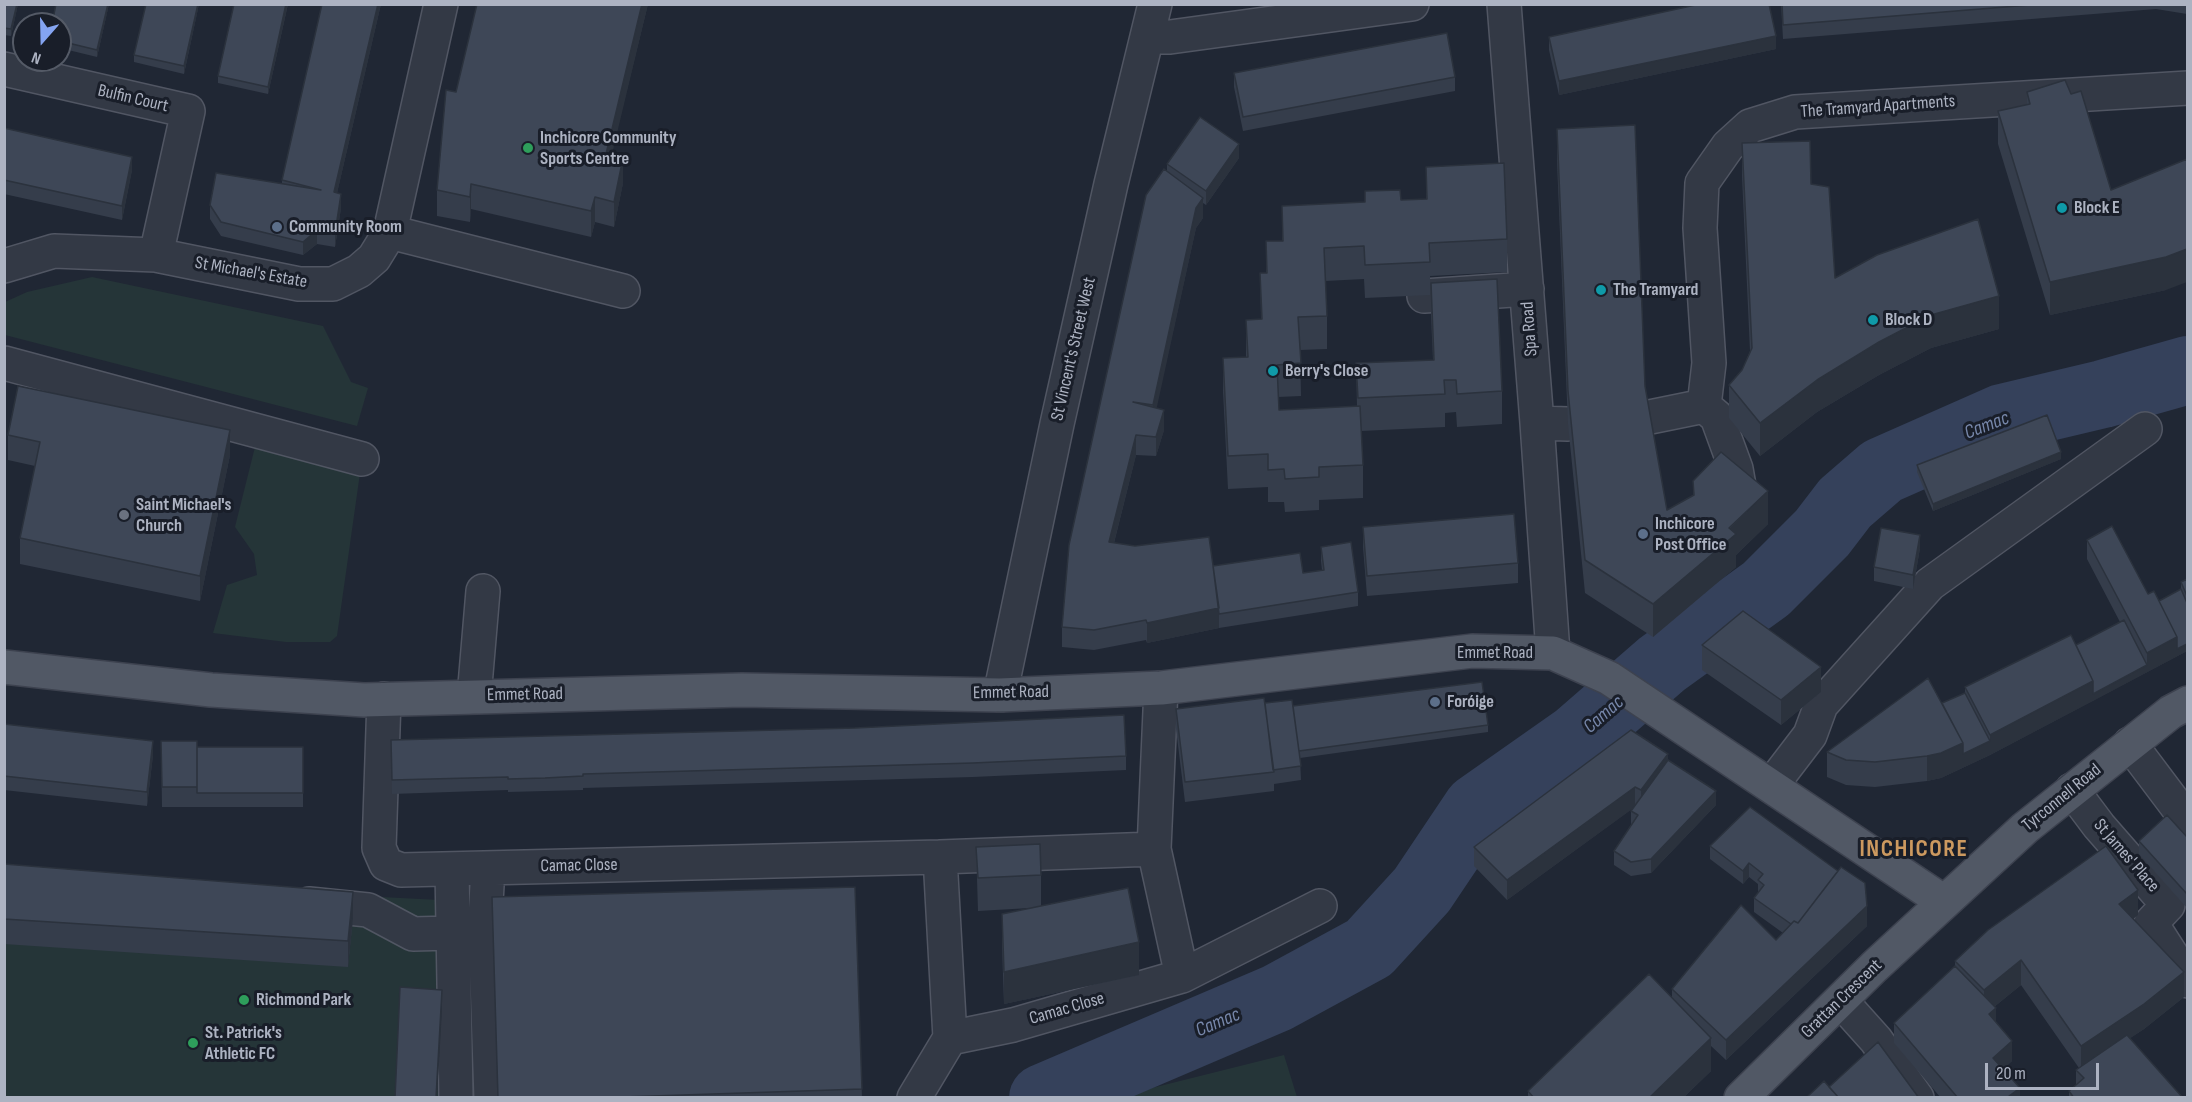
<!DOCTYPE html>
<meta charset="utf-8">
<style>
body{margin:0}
#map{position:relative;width:2192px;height:1102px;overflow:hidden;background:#202734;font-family:"Sofia Sans Condensed",sans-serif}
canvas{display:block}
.frame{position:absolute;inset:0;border:6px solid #adb3c2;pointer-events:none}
.north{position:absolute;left:12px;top:12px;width:60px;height:60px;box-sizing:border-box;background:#191e29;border:2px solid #545a66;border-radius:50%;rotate:200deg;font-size:16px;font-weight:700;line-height:24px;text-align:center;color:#adb3c2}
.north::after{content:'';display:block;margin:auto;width:21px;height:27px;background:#84a4f1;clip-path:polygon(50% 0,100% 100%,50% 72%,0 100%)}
.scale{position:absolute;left:1985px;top:1063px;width:114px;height:27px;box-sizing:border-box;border:3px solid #adb3c2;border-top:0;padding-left:8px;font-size:18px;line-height:21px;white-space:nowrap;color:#adb3c2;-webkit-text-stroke:4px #191e29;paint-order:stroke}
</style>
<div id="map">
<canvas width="2192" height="1102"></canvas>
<div class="frame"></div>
<div class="north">N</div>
<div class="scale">20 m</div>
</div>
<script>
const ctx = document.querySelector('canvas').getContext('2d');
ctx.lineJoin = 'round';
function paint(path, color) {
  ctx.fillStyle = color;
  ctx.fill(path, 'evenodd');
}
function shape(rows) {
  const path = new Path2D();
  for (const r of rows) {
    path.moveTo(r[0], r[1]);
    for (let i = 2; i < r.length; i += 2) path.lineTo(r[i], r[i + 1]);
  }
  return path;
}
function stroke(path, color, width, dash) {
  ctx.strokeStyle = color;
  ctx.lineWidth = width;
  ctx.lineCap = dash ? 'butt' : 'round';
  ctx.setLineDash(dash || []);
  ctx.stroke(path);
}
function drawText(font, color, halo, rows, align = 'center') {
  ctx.font = font + ' "Sofia Sans Condensed",sans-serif';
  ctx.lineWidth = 6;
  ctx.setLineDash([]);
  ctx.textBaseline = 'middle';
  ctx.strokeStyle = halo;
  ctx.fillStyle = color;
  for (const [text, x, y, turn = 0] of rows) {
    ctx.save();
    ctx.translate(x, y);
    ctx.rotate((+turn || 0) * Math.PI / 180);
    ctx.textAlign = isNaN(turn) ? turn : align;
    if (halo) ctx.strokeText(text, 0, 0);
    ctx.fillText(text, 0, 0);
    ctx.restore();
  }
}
const green = shape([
 [92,277,323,326,351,382,368,388,357,426,5,335,5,302,27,292],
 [259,431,362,459,337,636,330,642,286,642,213,633,227,585,257,575,254,554,235,527],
 [4,876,148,885,479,902,487,1097,5,1097],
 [1284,1055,1297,1097,1116,1097]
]);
const river = shape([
 [1043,1098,1277,998,1369,948,1422,890,1477,808,1578,737,1662,664,1766,589,1822,533,1845,503,1882,471,2002,418,2103,394,2188,370]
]);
const minor = shape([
 [1504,4,1537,423,1553,653],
 [1147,37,1170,37,1412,4],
 [4,69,188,111,156,255],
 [390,232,623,291],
 [4,266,54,251,156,255,299,284,333,284,359,271,374,258,390,232,441,4],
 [1424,296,1527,289],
 [4,363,362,459],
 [1704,406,1717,417,1736,469,1739,486],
 [1645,418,1704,406,1709,363,1700,228,1702,183,1728,146,1750,126,1795,112,2188,88],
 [1537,423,1568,424],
 [1000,695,1057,424,1111,184,1155,4],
 [474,697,483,591],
 [384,699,379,848,386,864,401,870,940,857,1154,849,1161,688],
 [2130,744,2188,821],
 [1771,786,1810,735,1821,705,1930,584,2145,429],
 [2072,790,2099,826,2168,905,2151,923,2188,981],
 [940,857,950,1038,1013,1025,1182,976,1154,849],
 [488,868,485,920,491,1098],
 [452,869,456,1098],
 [309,904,368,910,413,934,452,933],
 [1182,976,1320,906],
 [1841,1001,1876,1040,1917,1098],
 [914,1098,950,1038]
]);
const major = shape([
 [4,667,211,690,364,700,742,690,1000,695,1161,688,1472,651,1553,653,1609,678,1944,902],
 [1741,1098,1874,967,2025,828,2171,712,2188,703]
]);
const wall = shape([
 [4,4,18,4,11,36,4,35],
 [56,4,109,4,97,57,60,48,60,24],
 [146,4,199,4,184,74,134,62,134,55],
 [288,4,268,94,218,83,218,76],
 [322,4,381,4,337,193,341,208,335,247,317,244,303,255,221,236,210,219,210,205,282,184,282,180],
 [477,4,648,4,611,155,623,183,614,227,595,222,591,237,471,209,470,222,437,216,437,190,456,92],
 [1781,4,2187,4,2187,14,2156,9,1783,39],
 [1549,37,1776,49,1559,95,1549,50],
 [1234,73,1455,77,1455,91,1243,131,1234,87],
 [2027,92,2111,190,2166,290,2050,315,1998,144,1998,111,2027,105],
 [4,128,132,170,122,220,4,194],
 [1557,129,1645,386,1667,510,1693,495,1693,481,1768,524,1736,555,1736,567,1653,637,1585,593,1568,424,1557,162],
 [1742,143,1811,184,1835,278,1999,329,1931,348,1879,375,1817,412,1760,456,1729,418,1729,385,1742,370,1750,351,1742,176],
 [1239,158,1206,205,1203,203,1203,218,1196,228,1156,408,1164,430,1156,456,1136,455,1114,543,1213,566,1303,573,1322,570,1321,561,1321,547,1358,592,1358,606,1219,628,1147,643,1146,640,1094,650,1062,647,1062,627,1167,171,1167,164],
 [1426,167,1507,239,1507,272,1430,276,1430,295,1365,298,1364,279,1325,281,1327,316,1327,349,1300,350,1301,396,1278,397,1279,410,1357,406,1356,363,1433,360,1431,316,1431,283,1502,391,1502,424,1457,427,1456,412,1445,413,1445,427,1361,431,1363,465,1363,498,1319,500,1319,510,1285,512,1284,502,1268,502,1268,487,1228,489,1223,391,1223,358,1246,357,1246,320,1261,319,1260,273,1266,273,1266,241,1282,241,1282,206,1426,199],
 [8,435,230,455,200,601,20,564,20,538,35,466,8,460],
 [2061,459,1933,511,1917,472,1917,465],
 [1363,527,1518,563,1518,583,1367,596,1363,547],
 [2087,540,2148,594,2159,601,2181,589,2181,582,2187,579,2187,651,1990,755,1941,778,1927,781,1875,787,1846,785,1827,777,1827,752,1965,693,1965,687,2076,645,2120,622,2087,559],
 [1920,548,1913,589,1874,581,1874,567],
 [1702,645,1821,692,1781,725,1702,670],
 [1265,703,1488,725,1488,732,1300,758,1301,780,1274,784,1274,791,1185,802,1176,729,1176,709],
 [4,724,153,755,147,806,4,790],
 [391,740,1126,756,1126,770,973,777,583,788,583,790,508,792,508,790,392,794],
 [161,741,197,747,303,747,303,807,162,807],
 [1668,760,1716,805,1651,873,1631,876,1614,865,1614,851,1631,825,1631,811,1633,808,1507,900,1474,866,1474,847],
 [1750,807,1867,926,1726,1060,1711,1046,1711,1071,1683,1098,1528,1098,1528,1091,1672,997,1672,989,1776,940,1783,933,1754,912,1754,898,1758,893,1758,884,1749,877,1743,884,1710,859,1710,846],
 [2187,837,2187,908,2139,854,2139,841],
 [976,847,1041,875,1041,906,1139,975,1004,1004,1002,947,1002,914,1030,908,978,911],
 [4,864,353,918,348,967,4,944],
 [855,887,862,1098,498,1098,492,897],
 [2138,915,2133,919,2184,997,2144,1029,2130,1038,2183,1098,2069,1098,2069,1091,2076,1085,2076,1070,2079,1068,2021,985,1994,1007,1996,1022,2012,1061,2003,1069,2020,1098,1941,1098,1894,1043,1894,1023,1955,966,1955,961]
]);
const shadedWall = shape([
 [17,4,18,4,11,36,11,29],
 [108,4,109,4,97,57,97,50],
 [198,4,199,4,184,74,184,66],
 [286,4,288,4,268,94,268,87],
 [378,4,381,4,334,206,334,192],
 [642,4,648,4,606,179,606,154],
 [1776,36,1776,49,1559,95,1559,81],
 [1239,144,1239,158,1206,205,1206,191],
 [132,157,132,170,122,220,122,206],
 [623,158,623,183,614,227,614,202],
 [471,184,471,209,470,222,470,197],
 [341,194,341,208,335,247,335,233],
 [595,197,595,222,591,237,591,211],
 [1203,198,1203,218,1196,228,1153,425,1153,405,1196,208],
 [317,230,317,244,303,255,303,242],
 [2187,249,2187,282,2166,290,2050,315,2050,282],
 [1999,296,1999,329,1931,348,1879,375,1817,412,1760,456,1760,423,1817,380,1879,342,1931,315],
 [1164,410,1164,430,1156,456,1156,437],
 [230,430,230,455,200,601,200,576],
 [1136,435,1136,455,1109,562,1109,542],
 [2061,452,2061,459,1933,511,1933,504],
 [1768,491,1768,524,1736,555,1736,567,1653,637,1653,604],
 [1920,535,1920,548,1913,589,1913,575],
 [1219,608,1219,628,1147,643,1147,623],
 [2177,637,2187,644,2187,651,2093,701,2093,694,2147,665,2147,653],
 [1821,667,1821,692,1781,725,1781,700],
 [2093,681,2093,701,1990,755,1990,735],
 [153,741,153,755,147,806,147,792],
 [1990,741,1990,755,1941,778,1927,781,1927,756,1963,743],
 [1668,754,1668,774,1641,810,1641,790],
 [1635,787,1635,807,1507,900,1507,880],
 [1716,791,1716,805,1651,873,1651,859],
 [1749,863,1749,877,1743,884,1743,871],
 [2138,890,2138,915,2119,929,2119,904],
 [353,892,353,918,348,967,348,941],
 [1867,906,1867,926,1726,1060,1726,1040],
 [1139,942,1139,975,1004,1004,1004,972],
 [2021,960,2021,985,1984,1015,1984,990],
 [2184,972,2184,997,2144,1029,2081,1071,2081,1046],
 [442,990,442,1010,437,1098,436,1098],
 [1996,1008,1996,1028,1989,1014],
 [1711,1038,1711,1071,1683,1098,1649,1098],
 [2012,1041,2012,1061,1993,1078,1993,1058],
 [2020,1088,2020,1098,2009,1098,2009,1096]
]);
const building = shape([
 [4,4,17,4,11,29,4,28,4,4],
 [56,4,108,4,97,50,60,41,60,24,52,24,56,4],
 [146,4,198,4,184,66,134,55,146,4],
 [234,4,286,4,268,87,218,76,234,4],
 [322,4,378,4,334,192,341,194,335,233,317,230,303,242,221,222,210,205,216,173,321,190,282,180,322,4],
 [477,4,642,4,606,154,623,158,614,202,595,197,591,211,471,184,470,197,437,190,446,90,456,92,477,4],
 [1700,4,1769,4,1776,36,1559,81,1549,37,1700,4],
 [1782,4,2042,4,1783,25,1782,4],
 [1447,33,1455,77,1243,117,1234,73,1447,33],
 [2065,80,2071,94,2081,91,2111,190,2187,159,2187,249,2166,257,2050,282,1998,111,2030,104,2027,92,2065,80],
 [1200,117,1239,144,1206,191,1167,164,1200,117],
 [1635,125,1645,386,1667,510,1694,495,1693,481,1721,452,1768,491,1729,528,1736,534,1653,604,1585,560,1568,391,1557,129,1635,125],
 [4,128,132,157,122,206,4,180,4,128],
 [1810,141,1811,184,1829,187,1835,278,1877,255,1978,219,1999,296,1931,315,1879,342,1817,380,1760,423,1729,385,1742,370,1752,348,1742,143,1810,141],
 [1504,163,1507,239,1429,243,1430,262,1365,265,1364,246,1324,248,1327,316,1298,317,1301,363,1277,365,1279,410,1360,406,1363,465,1319,467,1319,477,1285,479,1284,469,1268,470,1268,454,1228,456,1223,358,1248,357,1246,320,1262,319,1260,273,1267,273,1266,241,1283,241,1282,206,1365,202,1365,191,1400,190,1401,200,1427,199,1426,167,1504,163],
 [1164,169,1203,198,1196,208,1153,405,1133,402,1164,410,1156,437,1136,435,1109,542,1135,546,1209,537,1219,608,1147,623,1146,620,1094,630,1062,627,1069,545,1146,195,1164,169],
 [1497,279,1502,391,1457,394,1456,380,1444,380,1445,394,1358,398,1356,363,1434,360,1431,283,1497,279],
 [18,386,230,430,200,576,20,538,40,442,8,435,18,386],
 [2047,415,2061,452,1933,504,1917,465,2047,415],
 [1514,514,1518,563,1367,576,1363,527,1514,514],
 [2112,526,2148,594,2154,591,2177,637,2147,653,2087,540,2112,526],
 [1881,528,1920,535,1913,575,1874,567,1881,528],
 [1351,542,1358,592,1219,614,1213,566,1300,553,1303,573,1324,570,1321,547,1351,542],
 [2187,579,2187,596,2181,582,2187,579],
 [2181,589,2187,603,2187,644,2177,649,2177,637,2159,601,2181,589],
 [1743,611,1821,667,1781,700,1702,645,1743,611],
 [2124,620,2147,665,2093,694,2093,681,2076,645,2124,620],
 [2071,635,2093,681,1990,735,1965,687,2071,635],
 [1928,678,1963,743,1941,753,1927,756,1875,762,1846,760,1827,752,1928,678],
 [1482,682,1488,725,1299,751,1293,706,1482,682],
 [1965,693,1990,741,1963,754,1963,743,1942,703,1965,693],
 [1264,698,1274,772,1185,782,1176,709,1264,698],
 [1292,700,1301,766,1273,770,1265,703,1292,700],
 [1124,715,1126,756,973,763,583,774,583,776,545,778,508,779,508,777,392,780,391,740,855,728,1124,715],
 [4,724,153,741,147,792,4,776,4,724],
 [1631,730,1668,754,1641,790,1635,787,1507,880,1474,847,1631,730],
 [161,741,197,741,197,787,162,787,161,741],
 [197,747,303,747,303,793,197,793,197,747],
 [1668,760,1716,791,1651,859,1631,862,1614,851,1638,815,1631,811,1668,760],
 [1750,807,1838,871,1798,923,1794,921,1791,924,1754,898,1764,885,1758,880,1763,874,1749,863,1743,871,1710,846,1750,807],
 [2167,815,2187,837,2187,894,2139,841,2167,815],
 [1040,844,1041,875,978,878,976,847,1040,844],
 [2106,846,2138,890,2119,904,2184,972,2144,1004,2081,1046,2021,960,1984,990,1955,961,1988,930,2106,846],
 [4,864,353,892,348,941,4,919,4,864],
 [1841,867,1865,883,1867,906,1726,1040,1672,989,1741,905,1776,940,1794,921,1798,923,1841,867],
 [855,887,862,1089,593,1098,498,1098,492,897,855,887],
 [1128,888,1139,942,1004,972,1002,914,1128,888],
 [1955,966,1996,1008,1989,1014,2012,1041,1993,1058,2020,1088,2009,1096,2010,1098,1958,1098,1894,1023,1955,966],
 [1649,974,1711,1038,1649,1098,1534,1098,1528,1091,1649,974],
 [400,987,442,990,436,1098,395,1098,400,987],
 [2127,1035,2183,1098,2074,1098,2069,1091,2084,1078,2076,1070,2127,1035],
 [1878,1042,1919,1098,1839,1098,1829,1087,1878,1042],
 [1824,1081,1839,1098,1806,1098,1824,1081]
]);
const markers = [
 [528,148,6,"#2e9e5b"],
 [2062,208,6,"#0f9aa8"],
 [277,227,6,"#5c6f8a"],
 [1601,290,6,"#0f9aa8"],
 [1873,320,6,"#0f9aa8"],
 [1273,371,6,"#0f9aa8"],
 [124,515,6,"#6b7280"],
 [1643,534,6,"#5c6f8a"],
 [1435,702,6,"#5c6f8a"],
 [244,1000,6,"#2e9e5b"],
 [193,1043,6,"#2e9e5b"]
];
const streetNames = [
 ["Bulfin Court",133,99,13],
 ["The Tramyard Apartments",1878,107,-4],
 ["St Michael's Estate",251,273,10],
 ["Spa Road",1530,329,-94],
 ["St Vincent's Street West",1074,349,-77],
 ["Emmet Road",1495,653],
 ["Emmet Road",1011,693,-1],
 ["Emmet Road",525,695,-1],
 ["Tyrconnell Road",2062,798,-39],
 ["St James' Place",2126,856,49],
 ["Camac Close",579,866,-1],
 ["Grattan Crescent",1842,999,-44],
 ["Camac Close",1067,1009,-16]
];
const poiNames = [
 ["Inchicore Community",540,138],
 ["Sports Centre",540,159],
 ["Block E",2074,208],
 ["Community Room",289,227],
 ["The Tramyard",1613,290],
 ["Block D",1885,320],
 ["Berry's Close",1285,371],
 ["Saint Michael's",136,505],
 ["Church",136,526],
 ["Inchicore",1655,524],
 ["Post Office",1655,545],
 ["Foróige",1447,702],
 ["Richmond Park",256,1000],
 ["St. Patrick's",205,1033],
 ["Athletic FC",205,1054]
];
const waterNames = [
 ["Camac",1987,426,-21],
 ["Camac",1604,715,-41],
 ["Camac",1218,1023,-23]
];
const districtNames = [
 ["INCHICORE",1914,850]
];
paint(green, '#253538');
stroke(river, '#35415b', 68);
stroke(minor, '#515663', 36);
stroke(major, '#3d424f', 36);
stroke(minor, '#333945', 33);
stroke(major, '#515865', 33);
paint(wall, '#353d4b');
paint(shadedWall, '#2b323d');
paint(building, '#3e4757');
stroke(building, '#2b323d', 1.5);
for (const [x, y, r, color] of markers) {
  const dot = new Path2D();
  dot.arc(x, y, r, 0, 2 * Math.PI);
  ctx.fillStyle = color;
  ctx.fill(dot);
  stroke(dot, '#191e29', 2);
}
drawText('18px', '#adb3c2', '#191e29', streetNames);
drawText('bold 18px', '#adb3c2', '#191e29', poiNames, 'left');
drawText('italic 20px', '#7787aa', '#191e29', waterNames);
ctx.letterSpacing = '1.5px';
drawText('bold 24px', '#cc995f', '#191e29', districtNames);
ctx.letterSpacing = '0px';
</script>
